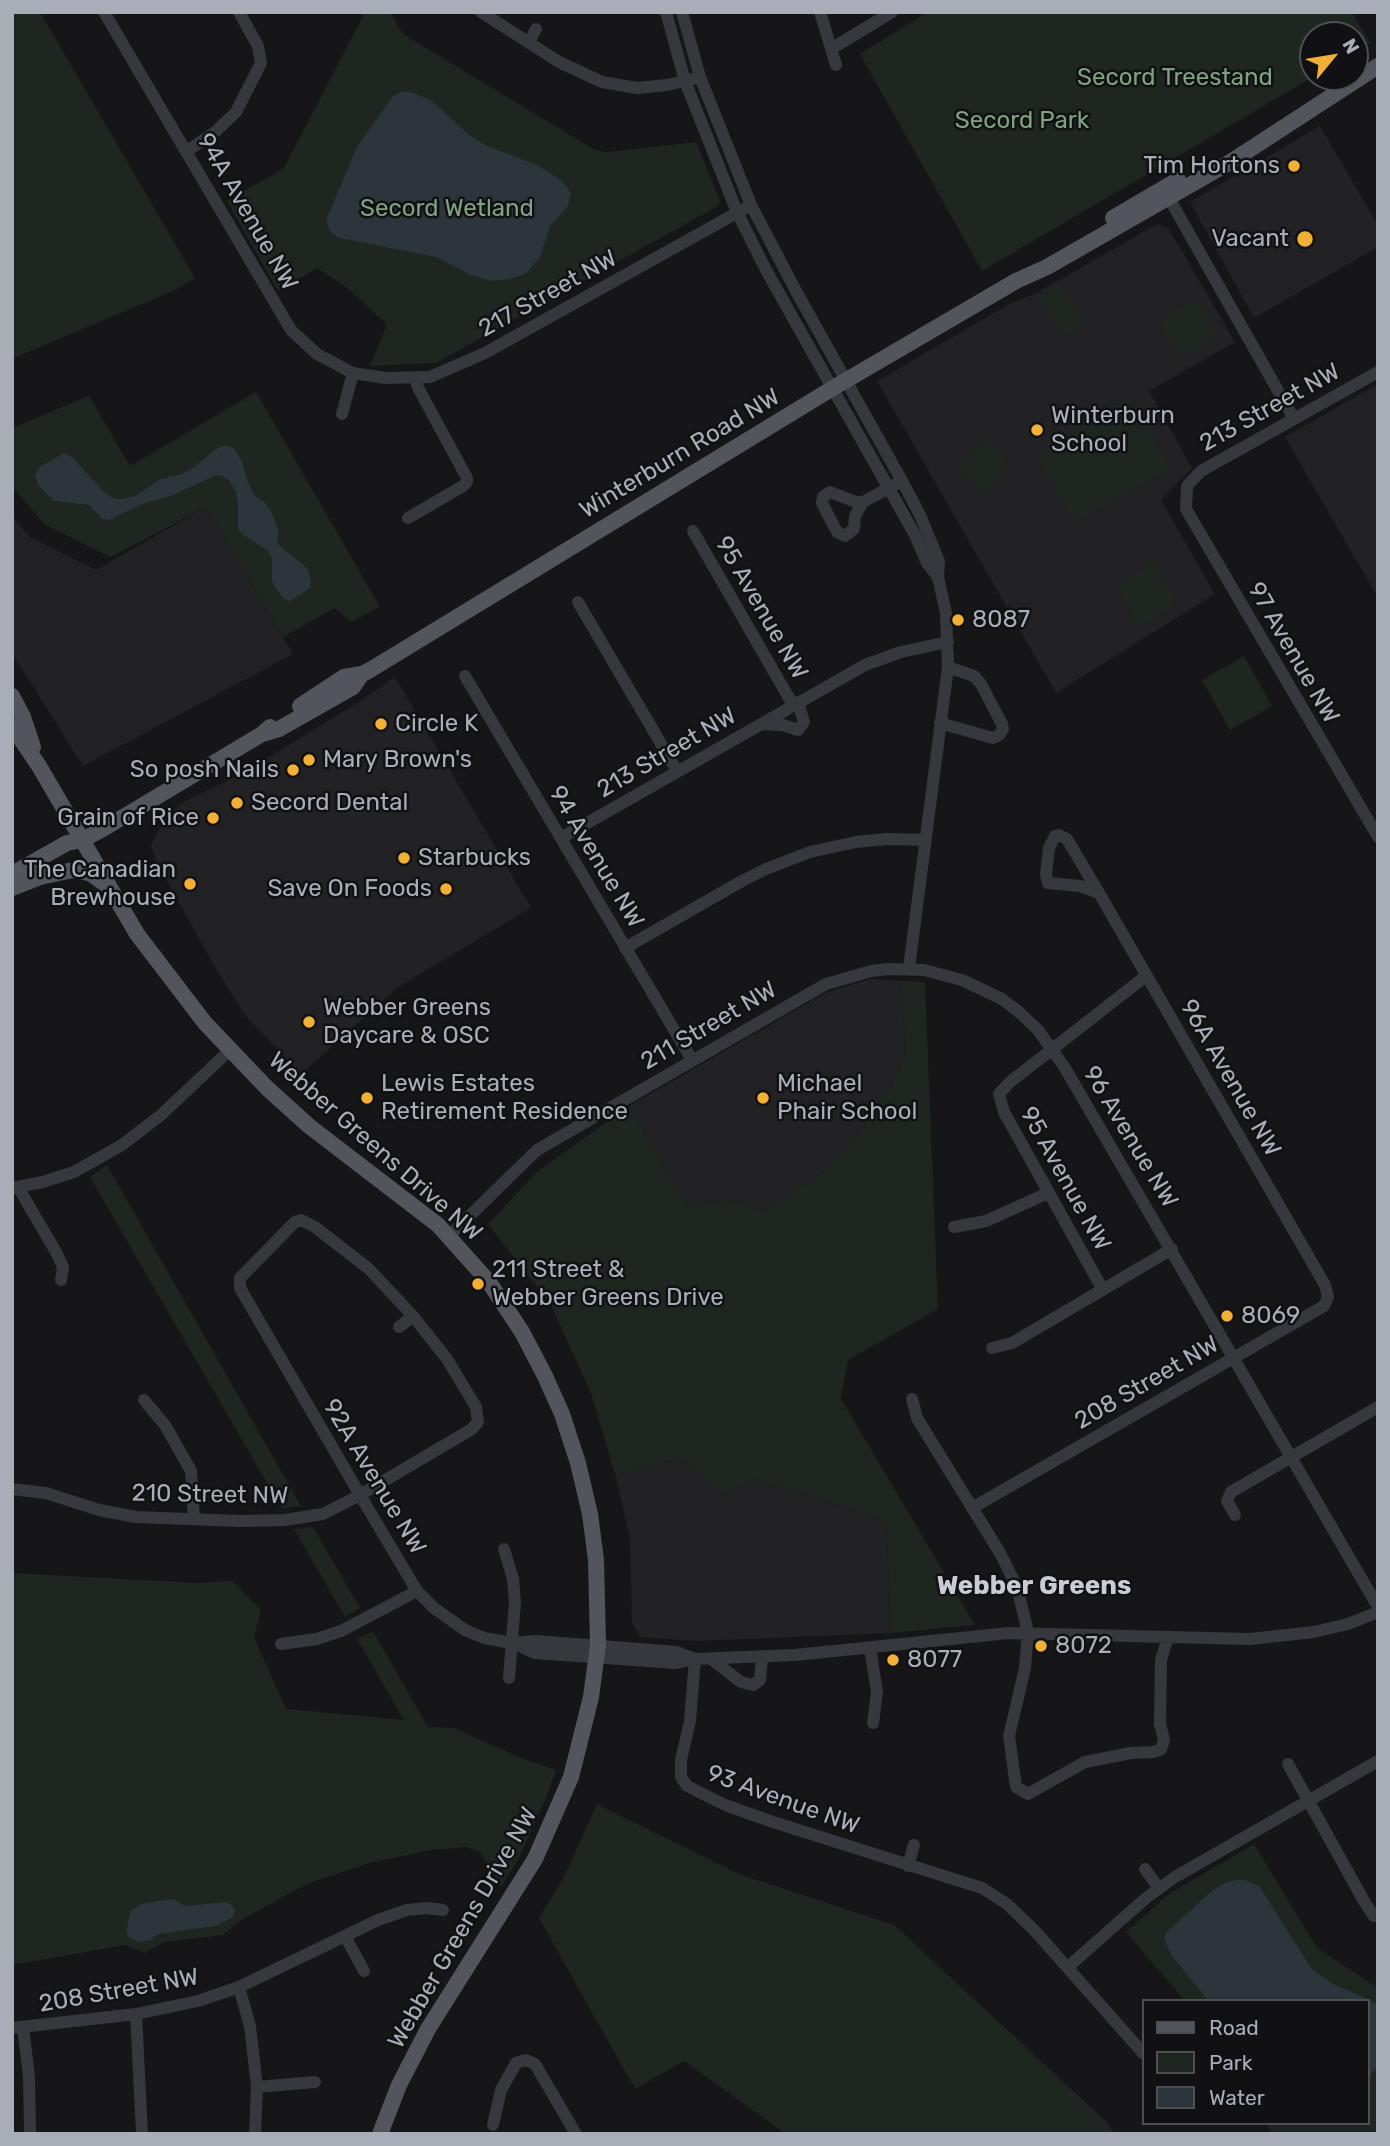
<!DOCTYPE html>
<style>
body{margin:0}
#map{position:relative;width:1390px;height:2146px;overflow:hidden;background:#161618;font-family:Rubik,sans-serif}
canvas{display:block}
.frame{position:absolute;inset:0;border:14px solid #a8adb8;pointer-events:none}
.legend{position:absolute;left:1142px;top:1999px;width:228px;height:126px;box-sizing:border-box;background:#111113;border:2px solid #4d4f55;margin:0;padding:9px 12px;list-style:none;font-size:21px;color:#a8adb8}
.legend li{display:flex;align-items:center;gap:14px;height:35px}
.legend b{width:35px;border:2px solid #4d4f55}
.north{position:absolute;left:1299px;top:21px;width:70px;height:70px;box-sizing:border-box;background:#111113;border:2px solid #4d4f55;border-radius:50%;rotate:60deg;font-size:19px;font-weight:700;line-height:28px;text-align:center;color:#a8adb8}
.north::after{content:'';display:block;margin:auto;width:24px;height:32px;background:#f2b134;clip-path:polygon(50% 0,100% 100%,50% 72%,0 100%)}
</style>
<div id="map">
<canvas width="1390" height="2146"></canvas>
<div class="frame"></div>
<ul class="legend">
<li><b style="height:9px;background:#53555c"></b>Road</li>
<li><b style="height:19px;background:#1e261f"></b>Park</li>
<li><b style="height:19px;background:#2c353c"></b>Water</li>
</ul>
<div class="north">N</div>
</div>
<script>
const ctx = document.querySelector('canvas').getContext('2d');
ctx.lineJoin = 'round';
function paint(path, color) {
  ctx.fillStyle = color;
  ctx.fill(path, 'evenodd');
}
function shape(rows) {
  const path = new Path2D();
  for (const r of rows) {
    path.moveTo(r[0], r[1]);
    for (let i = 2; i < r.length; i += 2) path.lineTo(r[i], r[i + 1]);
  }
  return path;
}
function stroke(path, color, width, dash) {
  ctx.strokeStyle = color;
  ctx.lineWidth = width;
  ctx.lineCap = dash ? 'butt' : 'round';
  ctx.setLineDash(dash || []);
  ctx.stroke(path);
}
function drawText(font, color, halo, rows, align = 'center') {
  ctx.font = font + ' Rubik,sans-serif';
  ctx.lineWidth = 5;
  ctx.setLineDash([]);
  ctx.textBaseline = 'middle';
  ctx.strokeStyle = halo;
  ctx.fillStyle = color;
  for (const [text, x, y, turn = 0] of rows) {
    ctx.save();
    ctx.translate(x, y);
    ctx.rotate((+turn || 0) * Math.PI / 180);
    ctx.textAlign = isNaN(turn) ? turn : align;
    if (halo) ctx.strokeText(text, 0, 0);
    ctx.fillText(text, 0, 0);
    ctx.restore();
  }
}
const built = shape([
 [1320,126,1378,225,1378,247,1254,318,1190,202],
 [1157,224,1169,229,1235,342,1149,391,1192,468,1161,500,1215,594,1056,693,877,381,1011,303,1035,294],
 [1378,384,1378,598,1285,437],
 [206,507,293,654,83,766,12,653,12,516,29,536,96,570],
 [395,677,531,908,398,987,301,1074,244,1014,212,962,156,861,151,845,165,818,184,802,241,774,359,702],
 [870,979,901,981,906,1055,889,1090,864,1126,825,1171,762,1211,733,1202,714,1201,688,1207,629,1106,825,993],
 [680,1457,724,1493,754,1479,886,1520,891,1633,697,1641,640,1637,632,1623,630,1539,616,1477]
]);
const green = shape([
 [16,12,40,12,195,278,175,290,12,359,12,14],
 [363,12,390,12,403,34,595,150,607,152,696,142,720,201,718,206,436,363,370,366,387,324,346,287,317,268,278,291,227,201,284,168,363,16],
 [928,12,1352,12,1370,43,1355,52,1355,35,1313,35,1313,77,982,271,860,54],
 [1061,284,1085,324,1063,337,1039,297],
 [1196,299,1216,333,1214,340,1180,359,1165,334,1162,322,1170,314],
 [256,392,380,607,351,622,335,608,283,637,206,507,111,557,45,525,12,486,12,428,89,396,130,466],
 [1130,399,1170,468,1075,523,1035,454],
 [992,438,1005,460,998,468,1004,475,984,496,954,465],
 [1152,562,1175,599,1172,607,1140,627,1122,596,1120,588,1123,582],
 [1244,656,1272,706,1230,730,1202,680],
 [901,981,925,982,938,1309,848,1360,841,1399,975,1625,891,1633,886,1520,754,1479,724,1494,680,1457,616,1477,591,1393,551,1305,488,1224,538,1171,629,1106,688,1207,714,1201,734,1202,762,1211,825,1171,864,1126,889,1090,906,1055],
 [107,1165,301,1506,282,1509,90,1177],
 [313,1527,360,1608,345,1617,294,1529],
 [12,1573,198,1583,233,1581,261,1610,254,1637,286,1709,404,1720,357,1639,373,1631,428,1727,454,1728,516,1756,556,1770,545,1800,519,1858,501,1887,481,1853,467,1847,431,1850,369,1863,309,1883,241,1920,223,1935,164,1942,145,1953,125,1945,12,1965],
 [597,1804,739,1874,894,1925,1109,2124,1114,2134,786,2134,684,2061,635,2089,539,1918,564,1877],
 [1254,1844,1317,1948,1378,1988,1378,2134,1272,2134,1266,2123,1367,2123,1367,2001,1185,2001,1126,1932,1169,1894]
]);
const water = shape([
 [402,92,411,92,431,100,469,135,487,146,537,165,562,181,571,193,568,206,550,226,540,257,525,274,509,279,491,281,471,275,436,257,339,238,330,231,326,220,357,147,393,96],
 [223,446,230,446,235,450,242,461,247,480,254,495,265,503,271,511,279,531,277,540,279,545,308,569,311,581,310,588,290,601,283,598,272,582,272,558,267,550,242,534,238,529,238,503,236,492,229,480,220,475,214,476,173,495,145,503,109,520,103,519,89,505,54,501,38,485,35,474,41,466,64,453,72,457,105,493,113,498,122,499,135,496,161,479,182,474,193,468,216,449],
 [1236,1880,1245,1880,1259,1886,1311,1968,1331,1983,1378,2004,1378,2067,1367,2077,1367,2001,1209,2001,1171,1955,1164,1938,1167,1932,1213,1890,1227,1882],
 [173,1899,185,1906,226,1902,232,1905,235,1911,233,1917,215,1926,158,1934,151,1940,139,1942,130,1938,126,1933,130,1912,141,1904]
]);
const minor = shape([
 [104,12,291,330,317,354,353,373,385,378,430,377,485,353,751,205],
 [481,12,559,62,602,82,637,88,667,85,693,79],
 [666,12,685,81,737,212,766,270,915,535,927,563,938,577],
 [682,12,700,77,751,205,796,291,902,481,920,515,939,561,938,577,946,613,948,667,909,968],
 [820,12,836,65],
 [529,42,536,29],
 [831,49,892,12],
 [187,151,214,133,236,112,261,63,258,46,239,12],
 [1165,191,1294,419],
 [1378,372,1201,471,1187,486,1186,509,1378,837],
 [342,414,353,373],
 [863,502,856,502,830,492,823,497,822,503,837,532,845,536,854,529,855,516,863,502,896,484],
 [408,518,463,486,467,482,467,478,422,395,417,385,418,379],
 [693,531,793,705],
 [578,602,677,771],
 [465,676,692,1060],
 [940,723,993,738,999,735,1003,729,1002,724,981,684,974,676,948,667],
 [761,724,783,725,798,730,804,722,798,702],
 [561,838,865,665,901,652,948,642],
 [625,948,742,881,766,869,810,852,856,842,887,839,926,840],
 [18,1187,56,1252,63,1267,61,1280],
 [12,1188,43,1182,74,1172,122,1145,161,1115,230,1050],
 [954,1227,986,1221,1048,1193],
 [449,1236,537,1150,826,984,871,971,889,969,924,970,962,980,1002,999,1019,1012,1038,1030,1065,1068,1378,1607],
 [1103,1290,1004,1112,999,1094,1010,1082,1146,976],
 [399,1327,413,1316],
 [992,1348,1012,1343,1172,1249],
 [912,1399,917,1418,1000,1553,1017,1587,1028,1632,1025,1668,1009,1736,1016,1787,1028,1794,1085,1762,1131,1753,1154,1752,1161,1749,1164,1740,1160,1724,1161,1660,1168,1637],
 [144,1400,165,1425,191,1471,194,1518],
 [12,1489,46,1493,99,1510,136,1517,240,1521,285,1520,323,1514,360,1495,472,1429,478,1422,476,1407,447,1359,413,1316,369,1269,315,1227,301,1220,295,1222,240,1278,240,1288,360,1495,417,1591,434,1608,465,1630,484,1638,512,1643,536,1641,677,1652,695,1659],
 [972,1508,1324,1306,1328,1297,1325,1285,1099,893,1067,839,1059,835,1055,836,1049,848,1046,874,1048,883,1080,886,1099,893],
 [1235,1515,1227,1501,1231,1492,1378,1407],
 [504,1549,513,1579,515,1602,509,1678],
 [281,1644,317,1639,341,1631,417,1591],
 [515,1644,535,1653,676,1663,695,1659,795,1655,1009,1633,1250,1639,1314,1632,1348,1624,1378,1612],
 [870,1648,877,1692,873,1723],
 [695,1659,690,1721,681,1760,681,1777,687,1786,725,1805,773,1822,982,1888,1007,1904,1035,1931,1143,2053],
 [711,1659,741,1682,753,1685,760,1680,762,1657],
 [1288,1764,1365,1903,1374,1916,1378,1915],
 [908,1866,914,1845],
 [1145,1869,1159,1888],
 [345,1936,364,1971],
 [1068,1967,1146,1898,1175,1877,1378,1761],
 [239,1987,250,2026,257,2087,255,2134],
 [136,2014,142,2134],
 [12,2028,136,2014,198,2001,239,1987,378,1920,407,1910,427,1908,443,1910],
 [23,2028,29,2076,30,2134],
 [257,2087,315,2082],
 [493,2125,501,2090,516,2063,526,2060,535,2064,576,2134]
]);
const major = shape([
 [1113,218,1178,180],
 [12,696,23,717,33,747],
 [300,706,344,677,362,674],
 [12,726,39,766,137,934,205,1023,267,1088,309,1126,438,1225,489,1282,522,1332,545,1376,562,1414,578,1463,590,1514,596,1560,598,1645,591,1697,571,1777,535,1859,428,2029,399,2085,380,2134],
 [262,734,279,729,353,687,362,674,370,670,833,388,1016,281,1047,267,1232,161,1378,66],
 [12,874,67,843,82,840,103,829,262,734,270,727],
 [12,888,40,877,73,870,90,873,105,884]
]);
const markers = [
 [1294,166,7,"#f2b134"],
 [1305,239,9,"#f2b134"],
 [1037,430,7,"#f2b134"],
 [958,620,7,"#f2b134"],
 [381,724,7,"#f2b134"],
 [309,760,7,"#f2b134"],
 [293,770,7,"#f2b134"],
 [237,803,7,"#f2b134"],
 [213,818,7,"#f2b134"],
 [404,858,7,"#f2b134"],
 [190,884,7,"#f2b134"],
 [446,889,7,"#f2b134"],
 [309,1022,7,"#f2b134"],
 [367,1098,7,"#f2b134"],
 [763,1098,7,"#f2b134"],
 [478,1284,7,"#f2b134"],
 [1227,1316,7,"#f2b134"],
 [1041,1646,7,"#f2b134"],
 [893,1660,7,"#f2b134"]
];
const parkNames = [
 ["Secord Treestand",1175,78],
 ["Secord Park",1022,121],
 ["Secord Wetland",447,209]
];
const poiNames = [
 ["Tim Hortons",1280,166,"right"],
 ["Vacant",1289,239,"right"],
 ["Winterburn",1051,416],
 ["School",1051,444],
 ["8087",972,620],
 ["Circle K",395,724],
 ["Mary Brown's",323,760],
 ["So posh Nails",279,770,"right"],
 ["Secord Dental",251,803],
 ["Grain of Rice",199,818,"right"],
 ["Starbucks",418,858],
 ["The Canadian",176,870,"right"],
 ["Brewhouse",176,898,"right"],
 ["Save On Foods",432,889,"right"],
 ["Webber Greens",323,1008],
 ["Daycare & OSC",323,1036],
 ["Lewis Estates",381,1084],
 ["Retirement Residence",381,1112],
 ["Michael",777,1084],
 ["Phair School",777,1112],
 ["211 Street &",492,1270],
 ["Webber Greens Drive",492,1298],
 ["8069",1241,1316],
 ["8072",1055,1646],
 ["8077",907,1660]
];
const streetNames = [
 ["94A Avenue NW",247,212,60],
 ["217 Street NW",548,294,-29],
 ["213 Street NW",1270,408,-29],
 ["Winterburn Road NW",680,454,-31],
 ["95 Avenue NW",761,608,60],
 ["97 Avenue NW",1293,653,60],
 ["213 Street NW",667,753,-30],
 ["94 Avenue NW",596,857,59],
 ["211 Street NW",709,1026,-30],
 ["96A Avenue NW",1230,1078,60],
 ["96 Avenue NW",1130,1137,59],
 ["Webber Greens Drive NW",375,1147,41],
 ["95 Avenue NW",1065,1179,61],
 ["208 Street NW",1147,1383,-30],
 ["92A Avenue NW",374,1477,59],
 ["210 Street NW",210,1495,1],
 ["93 Avenue NW",783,1800,20],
 ["Webber Greens Drive NW",463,1928,-60],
 ["208 Street NW",119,1991,-10]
];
const neighbourhoodNames = [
 ["Webber Greens",1034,1586]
];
paint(built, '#222225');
paint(green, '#1e261f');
paint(water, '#2c353c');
stroke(minor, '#37383d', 12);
stroke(major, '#53555c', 16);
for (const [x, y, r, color] of markers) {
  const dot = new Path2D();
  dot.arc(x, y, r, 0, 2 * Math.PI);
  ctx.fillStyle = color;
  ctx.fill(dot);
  stroke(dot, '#111113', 2.5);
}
drawText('24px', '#7fa381', '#111113', parkNames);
drawText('24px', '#a8adb8', '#111113', poiNames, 'left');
drawText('24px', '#a8adb8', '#111113', streetNames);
drawText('bold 26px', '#c9ccd4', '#111113', neighbourhoodNames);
</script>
